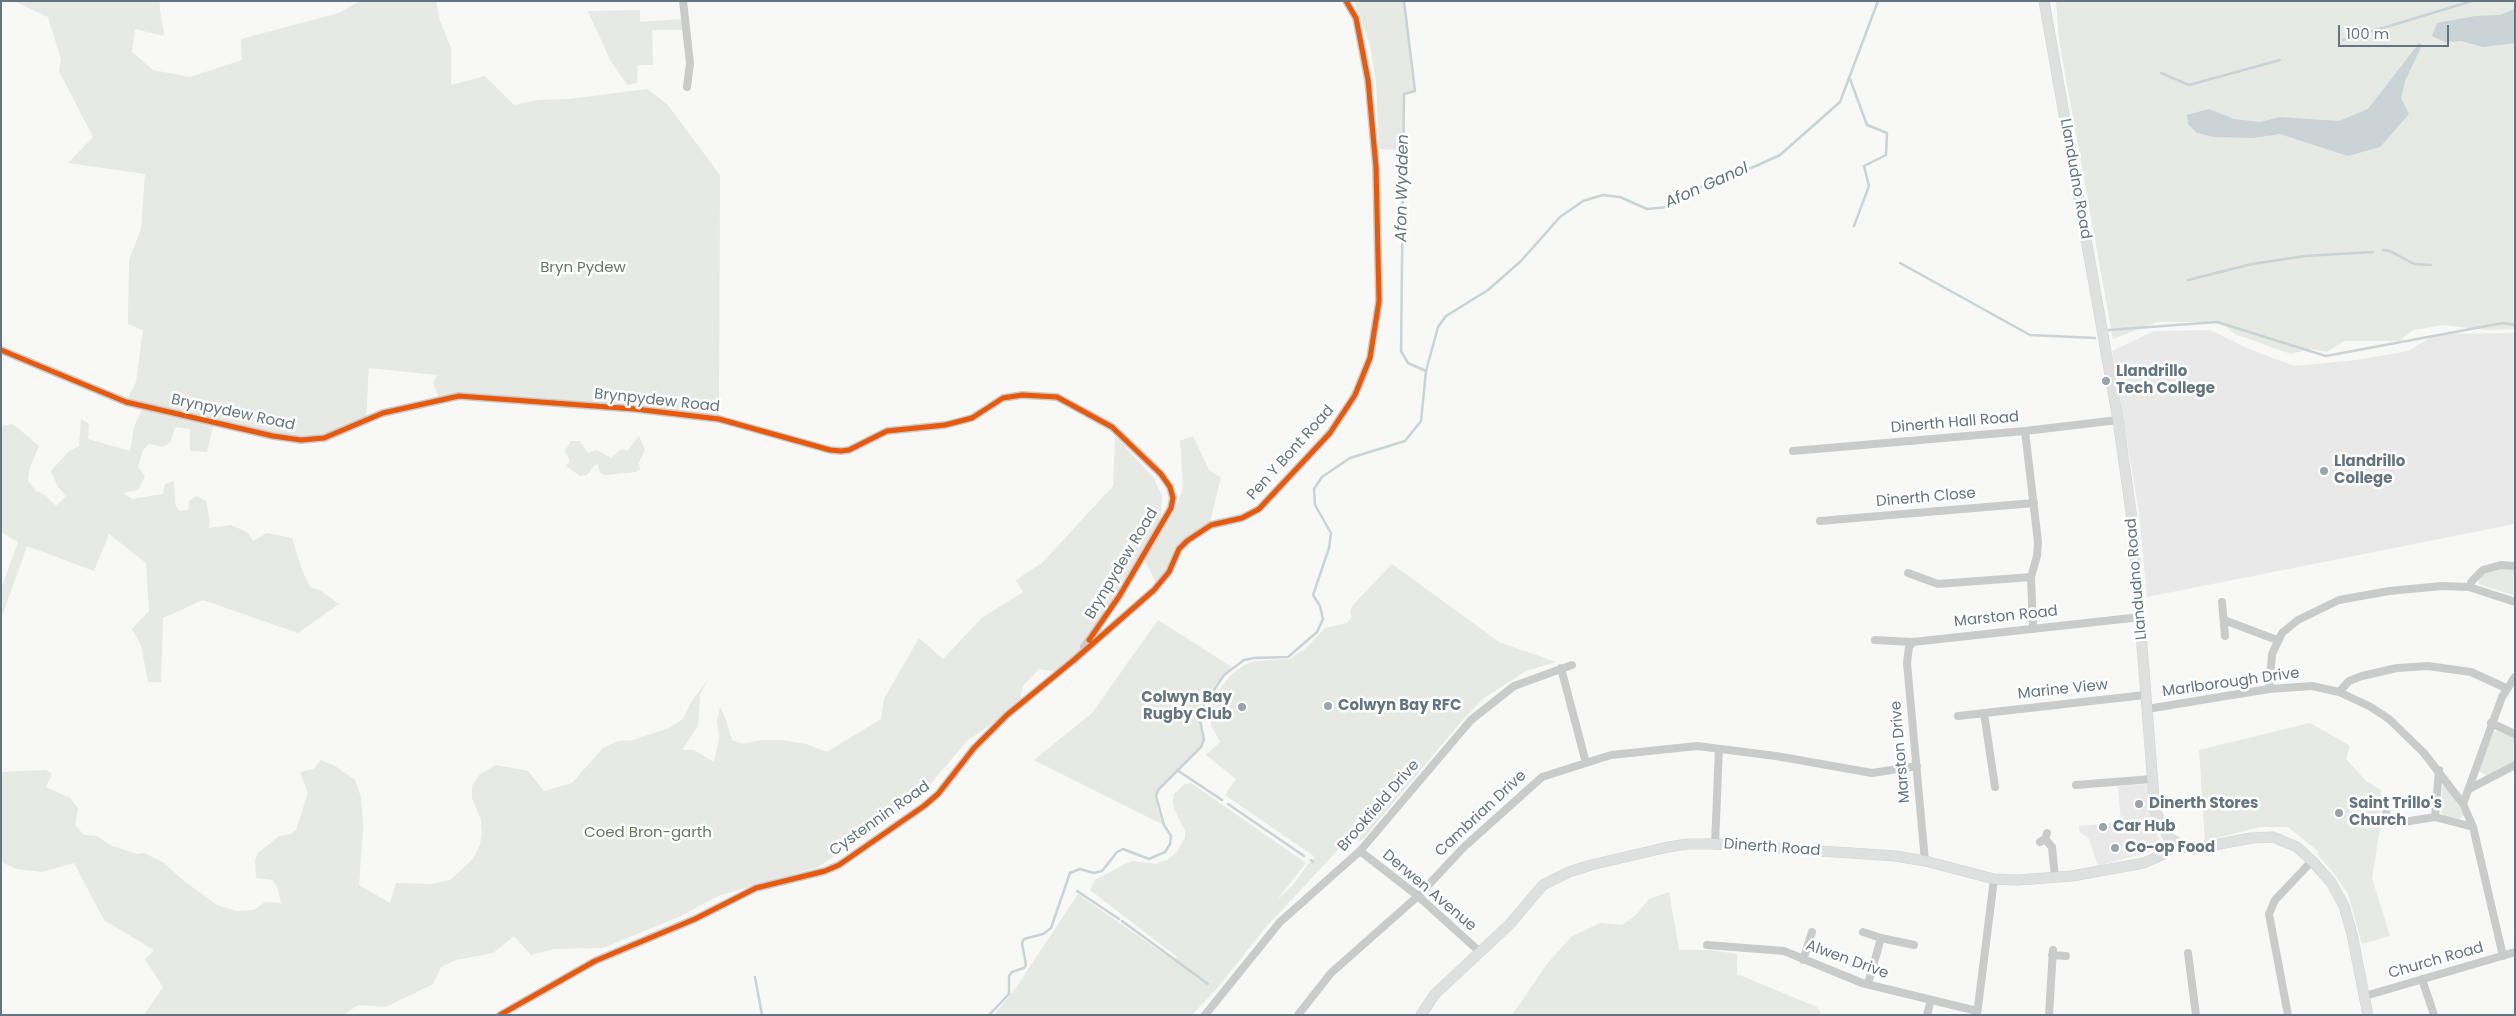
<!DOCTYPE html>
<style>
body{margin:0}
#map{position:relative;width:2516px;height:1016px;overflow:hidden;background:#f8f8f7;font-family:Poppins,sans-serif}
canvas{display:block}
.frame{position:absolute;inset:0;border:2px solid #657580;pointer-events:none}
.scale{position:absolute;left:2338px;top:25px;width:111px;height:22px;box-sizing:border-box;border:2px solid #657580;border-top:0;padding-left:6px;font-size:15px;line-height:18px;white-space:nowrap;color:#657580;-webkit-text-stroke:4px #fff;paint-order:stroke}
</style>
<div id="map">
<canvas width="2516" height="1016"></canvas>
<div class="frame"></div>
<div class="scale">100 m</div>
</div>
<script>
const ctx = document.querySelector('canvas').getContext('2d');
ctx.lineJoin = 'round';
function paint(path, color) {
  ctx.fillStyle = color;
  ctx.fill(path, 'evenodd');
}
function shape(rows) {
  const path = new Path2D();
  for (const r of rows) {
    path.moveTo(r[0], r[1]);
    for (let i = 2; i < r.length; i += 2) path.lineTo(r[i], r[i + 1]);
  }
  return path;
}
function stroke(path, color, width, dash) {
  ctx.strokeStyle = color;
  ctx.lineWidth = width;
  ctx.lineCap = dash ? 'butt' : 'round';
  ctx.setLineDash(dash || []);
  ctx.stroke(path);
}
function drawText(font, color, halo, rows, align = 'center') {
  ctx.font = font + ' Poppins,sans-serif';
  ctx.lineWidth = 5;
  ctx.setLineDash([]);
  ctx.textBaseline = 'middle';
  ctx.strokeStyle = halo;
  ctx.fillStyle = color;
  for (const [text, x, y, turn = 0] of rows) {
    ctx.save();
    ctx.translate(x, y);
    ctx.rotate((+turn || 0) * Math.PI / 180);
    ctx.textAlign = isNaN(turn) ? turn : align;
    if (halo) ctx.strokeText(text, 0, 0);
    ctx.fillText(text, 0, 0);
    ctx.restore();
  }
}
const built = shape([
 [2210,330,2249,349,2294,366,2357,360,2408,351,2436,334,2515,333,2515,524,2147,597,2139,513,2112,351,2154,331],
 [2146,784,2149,786,2153,822,2122,830,2122,834,2155,827,2161,844,2159,849,2098,866,2089,839,2080,832,2079,826,2121,822,2118,786]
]);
const green = shape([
 [14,1,159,1,164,36,135,29,132,52,153,70,190,77,242,60,241,39,339,13,360,1,436,1,440,21,451,48,451,85,485,76,514,105,539,100,569,99,647,89,667,104,720,175,719,419,459,396,440,400,433,383,437,375,369,368,366,420,315,440,214,422,207,452,190,451,190,429,175,427,171,441,163,447,149,444,143,450,138,466,145,477,138,490,123,493,132,499,163,494,165,484,174,481,175,503,179,511,188,510,189,501,196,496,206,501,210,522,209,528,231,525,247,532,253,541,267,533,292,538,302,570,310,587,320,590,339,604,298,633,203,600,163,618,161,682,148,682,141,645,132,629,149,611,146,563,109,534,94,571,27,546,1,619,1,589,18,542,1,532,1,426,13,424,39,446,29,470,28,481,36,491,45,495,56,506,66,496,58,487,51,471,68,452,79,446,81,419,89,424,88,439,130,451,134,427,143,407,126,402,136,382,143,330,128,324,129,260,141,229,145,174,68,163,93,137,59,71,61,59,48,17],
 [1354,1,1404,1,1415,91,1404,94,1403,150,1379,149,1376,82,1370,45],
 [2056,1,2515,1,2515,329,2486,330,2443,325,2413,330,2400,341,2344,341,2327,352,2310,349,2291,354,2235,334,2220,322,2157,322,2113,339,2059,40],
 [640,10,640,22,682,19,683,30,652,30,653,65,638,65,637,83,627,85,610,60,588,11],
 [639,436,645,450,638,464,640,469,636,472,605,475,600,473,598,464,595,465,587,475,580,476,566,466,570,461,565,451,571,441,580,441,588,453,597,450,611,458,622,449,627,451],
 [1115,436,1153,477,1162,496,1161,516,1145,552,1178,502,1183,487,1180,441,1193,436,1209,470,1221,478,1210,522,1181,547,1157,585,1143,557,1074,660,1059,672,1039,669,1023,686,1019,705,967,741,915,802,818,867,718,896,681,916,603,948,554,949,531,955,514,936,493,953,456,960,441,967,433,984,386,1007,358,1005,343,1015,144,1015,163,987,145,959,154,950,104,920,74,863,42,872,17,869,1,862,1,772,46,770,52,774,46,787,70,798,78,808,75,825,84,835,97,836,110,845,137,854,144,853,164,863,184,881,217,905,237,911,254,910,265,902,281,903,277,886,272,880,256,878,255,860,258,853,279,836,291,834,296,830,308,793,300,772,314,769,321,760,335,766,355,780,361,797,363,827,359,885,390,903,396,883,432,884,450,880,473,859,480,845,482,833,481,819,472,799,472,786,480,774,496,765,528,771,544,791,572,783,603,748,618,741,633,740,669,728,683,719,691,702,708,680,700,694,698,726,682,750,694,750,714,762,719,738,717,721,720,707,725,717,732,740,743,744,761,740,781,740,806,744,827,752,881,719,884,699,919,638,943,659,983,617,1023,592,1016,580,1042,563,1113,486],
 [1392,564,1499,642,1556,662,1526,671,1484,698,1460,723,1364,838,1359,841,1350,837,1266,927,1218,987,1192,1015,994,1015,1015,989,1078,894,1174,961,1177,957,1090,890,1095,880,1125,864,1133,861,1155,864,1167,860,1176,853,1185,838,1185,831,1174,809,1173,801,1174,794,1185,784,1191,783,1306,863,1276,901,1293,885,1308,864,1315,857,1225,795,1236,779,1206,755,1220,742,1211,725,1209,710,1220,688,1231,675,1244,665,1256,661,1289,659,1305,649,1325,628,1347,623,1352,617,1350,612,1352,606],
 [2502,567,2515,569,2515,596,2479,584,2479,577,2484,572],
 [1158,620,1232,667,1216,684,1200,711,1200,720,1204,740,1201,747,1158,790,1156,796,1158,810,1164,825,1034,760,1092,713],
 [2310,723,2350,746,2346,759,2366,781,2381,790,2380,828,2372,878,2390,936,2362,944,2348,894,2333,872,2317,854,2319,852,2288,827,2260,827,2205,841,2199,750],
 [2498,730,2515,736,2515,761,2488,777,2479,771,2494,732],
 [2443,780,2464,815,2459,819,2444,816,2441,813],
 [1669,892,1679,950,1710,950,1737,954,1737,974,1817,1007,1822,1015,1512,1015,1547,964,1571,937,1600,923,1622,925,1636,915,1649,899]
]);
const water = shape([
 [2515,9,2515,43,2483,47,2461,41,2445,42,2432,36,2437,23,2475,16,2500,15],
 [2419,43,2422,45,2405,81,2401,98,2409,114,2380,147,2348,156,2280,134,2253,138,2214,137,2197,133,2188,124,2187,115,2209,109,2234,119,2260,122,2280,117,2339,121,2368,109]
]);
const stream = shape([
 [1404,1,1415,91,1404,94,1401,351,1408,363,1426,371],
 [2343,40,2472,1],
 [2161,73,2189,85,2280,60],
 [1850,79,1867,125,1887,133,1886,155,1864,166,1869,186,1854,226],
 [2383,250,2390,251,2414,264,2431,265],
 [1900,263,2030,335,2095,338],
 [2188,280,2252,264,2305,256,2373,252],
 [2109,330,2217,322,2326,356,2503,323,2515,325],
 [1177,770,1222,800],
 [1228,804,1304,856],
 [1311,860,1313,862],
 [1077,891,1119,919],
 [1122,921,1208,984],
 [755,977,762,1015],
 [989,1015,1009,994,1009,976,1012,972,1024,968,1026,965,1022,943,1024,939,1043,934,1051,928,1070,873,1080,869,1094,873,1102,871,1117,852,1123,849,1149,859,1165,852,1170,844,1171,836,1164,825,1156,796,1158,790,1201,747,1204,740,1200,720,1200,711,1224,675,1244,660,1254,658,1288,657,1317,632,1323,619,1320,606,1313,595,1329,548,1331,533,1315,505,1314,489,1322,477,1350,458,1405,441,1421,421,1426,371,1438,327,1446,316,1488,290,1521,261,1560,217,1583,201,1603,195,1620,197,1647,209,1668,207,1686,199,1701,187,1756,166,1780,155,1840,102,1878,1]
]);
const street = shape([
 [683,1,690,63,687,87],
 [1,350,126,402,273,436,301,440,324,438,383,413,459,396,635,409,719,419,830,450,841,451,849,450,887,431,945,425,972,418,1003,398,1022,395,1057,397,1112,427,1161,474,1170,487,1173,498,1171,508,1120,595,1084,647],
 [2025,431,2038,542,2037,556,2031,577,2033,628],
 [1793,451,2025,431,2118,420],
 [1820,521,2034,503],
 [1908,573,1938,584,2031,577],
 [2469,587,2472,581,2483,570,2501,565,2515,566],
 [2222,602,2225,636],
 [2224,620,2277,640],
 [1875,640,1913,642,2141,617],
 [1913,642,1909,647,1907,663,1925,861],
 [1561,668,1586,763],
 [2269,689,2272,654,2282,633,2298,620,2339,600,2389,591,2442,586,2469,587,2515,602],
 [2339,692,2349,681,2362,676,2397,668,2428,666,2471,672,2506,688],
 [2147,709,2269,689,2312,686,2339,692,2371,707,2389,719,2424,753,2463,804,2473,827,2503,956],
 [1984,713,1995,787],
 [1958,716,2145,695],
 [2491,723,2515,734],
 [2076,785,2152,779],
 [2469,789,2515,765],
 [2463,804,2502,697,2515,677],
 [2387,807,2386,814,2390,821,2397,823,2435,817,2473,827],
 [2435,817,2439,770],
 [2045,839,2052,847,2055,878],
 [2040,842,2045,839,2047,833],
 [1715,844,1719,749],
 [1360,851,1418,896,1480,952],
 [1863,932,1881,938],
 [1707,945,1784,951,1862,983,1977,1011],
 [2188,953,2196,1015],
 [2052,955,2066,956],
 [1803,960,1812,932],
 [2422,979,2434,1015],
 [1868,984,1881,938,1914,945],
 [2365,996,2515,952],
 [500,1015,595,961,695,919,756,888,825,871,839,865,924,806,938,794,974,748,1007,715,1074,660,1154,590,1169,572,1179,549,1187,541,1211,525,1242,518,1259,509,1330,433,1355,395,1370,358,1379,301,1376,167,1368,80,1356,18,1346,1],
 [1205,1015,1280,922,1360,851,1471,720,1514,686,1572,665],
 [1298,1015,1331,973,1418,896,1464,847,1542,777,1611,755,1697,746,1776,756,1872,773,1917,766],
 [1927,1015,1931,1000],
 [1977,1015,1994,879],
 [2049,1015,2053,950],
 [2288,1015,2269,914,2275,900,2312,861]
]);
const secondary = shape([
 [2044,1,2118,420,2132,519,2155,810,2168,837,2184,847,2194,849,2251,838,2273,837,2297,847,2312,861,2331,882,2344,906,2352,934,2368,1015],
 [1421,1015,1435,994,1510,924,1543,885,1569,872,1591,865,1668,847,1688,844,1715,844,1896,856,1925,861,1994,879,2018,880,2072,876,2144,863,2166,853,2174,843]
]);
const cycleway = shape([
 [1,350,126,402,273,436,301,440,324,438,383,413,459,396,635,409,719,419,830,450,841,451,849,450,887,431,945,425,972,418,1003,398,1022,395,1057,397,1112,427,1161,474,1170,487,1173,498,1171,508,1120,595,1089,640],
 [500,1015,595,961,695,919,756,888,825,871,839,865,924,806,938,794,974,748,1007,715,1074,660,1154,590,1169,572,1179,549,1187,541,1211,525,1242,518,1259,509,1330,433,1355,395,1370,358,1379,301,1376,167,1368,80,1356,18,1346,1]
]);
const markers = [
 [2106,381,5,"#98a3aa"],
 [2324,471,5,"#98a3aa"],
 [1328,706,5,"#98a3aa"],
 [1242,707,5,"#98a3aa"],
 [2139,804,5,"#98a3aa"],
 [2339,813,5,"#98a3aa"],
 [2103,827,5,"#98a3aa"],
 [2115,848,5,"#98a3aa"]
];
const streetNames = [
 ["Llandudno Road",2075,179,80],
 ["Brynpydew Road",657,401,6],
 ["Brynpydew Road",233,413,12],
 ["Dinerth Hall Road",1955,423,-5],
 ["Pen Y Bont Road",1291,453,-48],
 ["Dinerth Close",1926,498,-5],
 ["Brynpydew Road",1122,564,-59],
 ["Llandudno Road",2137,579,-95],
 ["Marston Road",2006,617,-6],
 ["Marlborough Drive",2231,683,-8],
 ["Marine View",2063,690,-6],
 ["Marston Drive",1901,752,-95],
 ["Brookfield Drive",1379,806,-49],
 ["Cambrian Drive",1481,814,-43],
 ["Cystennin Road",880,819,-35],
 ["Dinerth Road",1772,848,4],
 ["Derwen Avenue",1429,891,40],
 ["Alwen Drive",1847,960,20],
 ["Church Road",2436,961,-16]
];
const parkNames = [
 ["Bryn Pydew",583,268],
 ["Coed Bron-garth",648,833]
];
const poiNames = [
 ["Llandrillo",2116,372],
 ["Tech College",2116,389],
 ["Llandrillo",2334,462],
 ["College",2334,479],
 ["Colwyn Bay",1232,698,"right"],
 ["Rugby Club",1232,715,"right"],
 ["Colwyn Bay RFC",1338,706],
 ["Dinerth Stores",2149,804],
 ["Saint Trillo's",2349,804],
 ["Church",2349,821],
 ["Car Hub",2113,827],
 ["Co-op Food",2125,848]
];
const waterNames = [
 ["Afon Ganol",1707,186,-24],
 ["Afon Wydden",1403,188,-89]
];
paint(built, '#e8e9e8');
paint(green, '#e7e9e5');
paint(water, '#cad3d5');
stroke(stream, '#cad3d5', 2.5);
stroke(secondary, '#d3d4d5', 11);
stroke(street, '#cacccc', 8);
stroke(secondary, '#dfe0e0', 10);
stroke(cycleway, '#e8590c', 5);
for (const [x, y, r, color] of markers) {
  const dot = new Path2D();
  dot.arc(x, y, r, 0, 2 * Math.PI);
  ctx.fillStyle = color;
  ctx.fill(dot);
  stroke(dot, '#fff', 2);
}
drawText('15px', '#657580', '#fff', streetNames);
drawText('15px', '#687864', '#fff', parkNames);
drawText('bold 15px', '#657580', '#fff', poiNames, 'left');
drawText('italic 16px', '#60747a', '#fff', waterNames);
</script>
